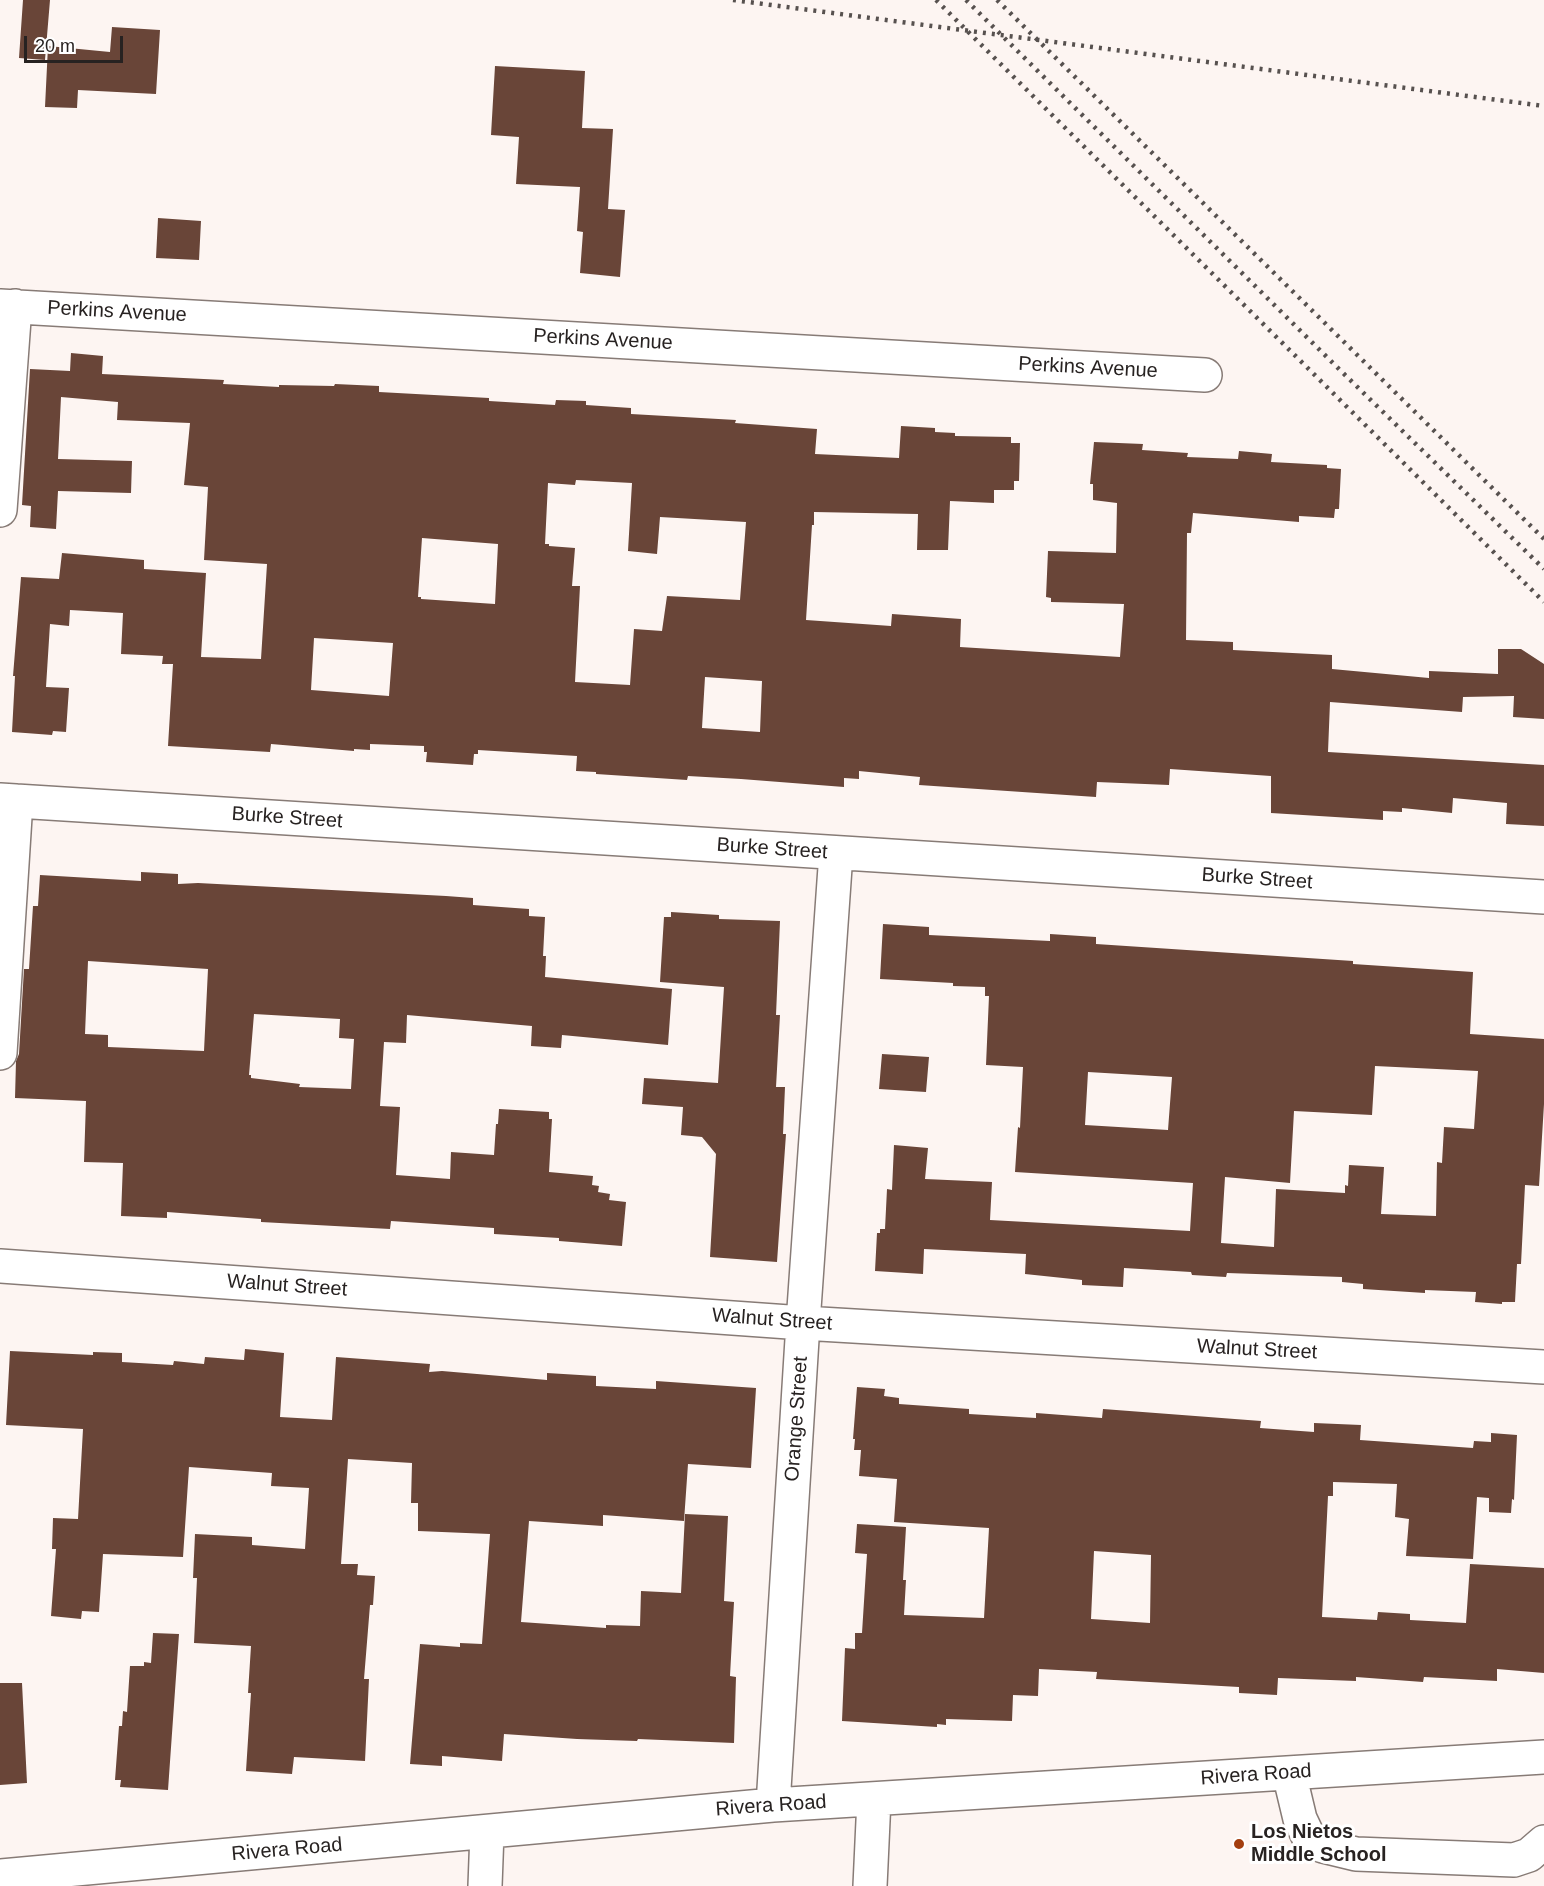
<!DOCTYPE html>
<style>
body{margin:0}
#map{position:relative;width:1544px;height:1886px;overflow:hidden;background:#fdf5f2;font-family:Helvetica,sans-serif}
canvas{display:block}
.scale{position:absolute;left:24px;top:36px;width:99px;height:27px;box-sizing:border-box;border:3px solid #272221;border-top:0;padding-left:8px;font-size:18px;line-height:21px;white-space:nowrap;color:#272221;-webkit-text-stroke:4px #fff;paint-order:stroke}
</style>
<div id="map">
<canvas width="1544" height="1886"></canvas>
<div class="scale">20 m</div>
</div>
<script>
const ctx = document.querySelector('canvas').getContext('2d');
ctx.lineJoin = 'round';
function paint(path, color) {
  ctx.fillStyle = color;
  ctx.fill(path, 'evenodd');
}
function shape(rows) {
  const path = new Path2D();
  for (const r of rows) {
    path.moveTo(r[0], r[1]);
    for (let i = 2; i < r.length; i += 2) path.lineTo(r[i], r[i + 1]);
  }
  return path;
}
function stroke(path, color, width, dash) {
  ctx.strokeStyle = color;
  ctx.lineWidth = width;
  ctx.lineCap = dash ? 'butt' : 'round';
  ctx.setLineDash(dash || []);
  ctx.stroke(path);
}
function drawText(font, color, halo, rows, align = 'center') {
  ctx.font = font + ' Helvetica,sans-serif';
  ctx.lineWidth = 6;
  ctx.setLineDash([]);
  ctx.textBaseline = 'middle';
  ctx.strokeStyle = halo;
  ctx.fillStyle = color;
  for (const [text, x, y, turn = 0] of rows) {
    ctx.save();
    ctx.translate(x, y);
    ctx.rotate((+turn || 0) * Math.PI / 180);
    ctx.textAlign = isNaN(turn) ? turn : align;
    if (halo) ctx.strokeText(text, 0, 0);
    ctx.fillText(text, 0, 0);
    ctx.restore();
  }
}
const building = shape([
 [23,0,50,0,45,60,19,58],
 [112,27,160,30,156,94,78,90,77,108,45,107,48,46,110,52],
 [495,66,585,71,582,128,613,129,608,209,625,210,620,277,580,273,583,232,577,231,580,187,516,184,519,137,491,135],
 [158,218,201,221,199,260,156,258],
 [71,353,103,356,102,374,224,380,223,384,279,387,279,385,334,386,335,384,379,386,379,392,489,398,489,401,555,405,556,400,586,401,586,405,631,408,631,414,736,420,735,423,817,429,815,454,899,458,901,426,935,428,935,432,955,433,955,436,1011,437,1011,443,1020,443,1019,481,1014,481,1014,490,994,490,994,503,950,501,948,550,917,550,918,514,814,512,814,525,812,525,806,620,891,626,892,614,961,619,960,647,1120,657,1124,604,1051,602,1051,598,1046,597,1048,551,1116,553,1117,503,1093,500,1093,484,1090,484,1094,442,1143,444,1142,450,1188,453,1187,457,1238,459,1239,451,1272,454,1271,462,1327,465,1327,468,1341,469,1339,509,1335,509,1334,518,1299,516,1299,522,1193,513,1191,533,1187,533,1186,640,1233,642,1233,650,1332,655,1332,669,1429,678,1429,671,1498,674,1498,649,1521,649,1544,664,1544,719,1513,717,1514,696,1463,697,1462,712,1330,702,1328,752,1544,765,1544,826,1506,824,1507,803,1453,798,1452,813,1402,808,1402,812,1383,811,1383,820,1271,813,1271,776,1170,769,1169,785,1097,782,1096,797,919,785,920,777,859,771,859,779,844,778,844,787,741,779,688,776,687,780,596,774,596,772,576,771,577,756,478,750,478,754,474,754,473,765,426,762,427,752,424,752,424,746,370,744,370,750,354,749,354,751,271,744,270,752,168,746,173,664,162,664,163,656,121,654,123,613,70,610,69,626,50,624,46,687,69,688,66,732,53,731,52,735,12,732,15,676,13,676,21,577,59,579,62,553,144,560,144,569,206,573,201,657,261,659,267,564,204,560,208,487,184,485,190,423,117,420,118,402,61,397,58,459,132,461,131,493,58,491,56,529,30,527,31,506,22,505,30,369,70,371],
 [576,480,632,483,628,551,657,554,660,517,746,522,740,600,667,596,662,631,634,629,630,685,575,682,580,586,572,586,575,548,549,546,549,544,545,544,548,483,575,485],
 [422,538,498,544,495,604,421,599,421,597,418,597],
 [314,638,393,643,389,696,311,690],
 [705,677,762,681,760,732,702,728],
 [141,872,178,874,178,884,198,883,446,896,473,898,473,905,529,909,529,916,545,917,543,956,546,956,545,977,672,989,668,1045,562,1035,561,1048,531,1046,532,1026,407,1015,406,1043,384,1042,380,1106,400,1107,396,1175,450,1179,451,1152,494,1155,496,1124,498,1124,499,1109,549,1112,549,1119,552,1119,549,1172,593,1176,592,1185,599,1186,598,1192,610,1194,609,1200,626,1202,622,1246,559,1241,559,1238,494,1234,494,1228,391,1221,390,1229,261,1222,261,1219,167,1212,167,1218,121,1216,123,1163,84,1162,86,1101,15,1098,16,1061,19,1054,24,969,29,969,33,906,38,906,40,875,141,881],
 [88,961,208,969,204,1051,108,1047,108,1035,85,1034],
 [254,1014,340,1019,339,1038,354,1039,351,1089,299,1087,300,1084,251,1078,251,1075,249,1075],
 [671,912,719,915,719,919,780,921,776,1015,780,1015,776,1087,785,1087,783,1134,786,1134,777,1262,710,1257,716,1154,702,1137,681,1135,683,1107,642,1104,644,1078,718,1083,724,987,660,982,664,917,671,917],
 [883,924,929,927,929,935,1050,941,1050,934,1096,937,1096,944,1353,961,1353,964,1473,972,1470,1034,1544,1039,1544,1104,1539,1186,1525,1185,1521,1264,1517,1264,1515,1302,1502,1302,1502,1304,1475,1302,1476,1292,1425,1290,1425,1293,1363,1289,1363,1284,1342,1282,1342,1277,1227,1273,1226,1277,1192,1275,1191,1272,1124,1268,1123,1287,1082,1285,1082,1280,1025,1274,1026,1254,924,1249,923,1274,875,1271,877,1233,880,1233,880,1229,885,1229,887,1189,892,1190,894,1145,928,1148,925,1179,992,1182,990,1220,1190,1231,1193,1183,1015,1172,1018,1127,1020,1128,1023,1067,986,1065,989,996,985,996,985,987,953,986,953,983,880,979],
 [1375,1066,1478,1071,1474,1129,1444,1127,1442,1163,1437,1162,1436,1216,1381,1214,1384,1167,1349,1165,1348,1186,1345,1185,1345,1193,1276,1189,1274,1247,1221,1243,1225,1177,1290,1183,1294,1111,1372,1115],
 [1088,1072,1172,1077,1168,1130,1085,1125],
 [882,1054,929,1057,926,1092,879,1089],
 [245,1349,284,1353,280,1417,332,1420,336,1357,430,1364,429,1372,442,1371,547,1380,547,1373,596,1376,596,1386,656,1389,656,1381,756,1388,751,1468,688,1464,684,1521,603,1515,603,1526,529,1521,521,1622,606,1628,606,1625,640,1626,641,1591,681,1593,685,1514,728,1516,724,1601,734,1602,730,1676,736,1677,734,1743,638,1739,637,1741,577,1739,504,1734,502,1761,442,1756,442,1766,410,1764,420,1644,460,1647,460,1643,482,1644,490,1534,418,1531,418,1503,411,1503,412,1463,348,1459,341,1564,358,1564,357,1575,375,1576,373,1605,370,1605,364,1679,369,1679,365,1761,294,1757,292,1774,246,1771,251,1693,248,1693,251,1646,194,1643,197,1578,193,1578,195,1534,252,1537,252,1545,305,1549,309,1488,271,1486,272,1473,189,1467,183,1557,103,1554,99,1612,82,1611,81,1619,51,1616,56,1549,52,1549,53,1518,78,1519,83,1429,6,1425,10,1351,93,1355,93,1352,122,1353,122,1362,173,1365,174,1361,204,1364,205,1357,244,1360],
 [857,1387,885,1389,884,1396,899,1398,899,1404,969,1409,969,1414,1036,1418,1036,1413,1102,1418,1103,1409,1261,1421,1260,1428,1314,1432,1314,1423,1361,1425,1360,1440,1473,1448,1474,1441,1491,1442,1491,1433,1517,1435,1514,1500,1512,1499,1511,1513,1489,1512,1489,1498,1477,1497,1473,1559,1406,1556,1409,1519,1395,1517,1397,1484,1333,1482,1333,1496,1328,1496,1322,1617,1377,1620,1378,1612,1410,1614,1410,1620,1466,1623,1470,1564,1544,1568,1544,1673,1497,1669,1497,1681,1424,1677,1423,1682,1356,1677,1356,1681,1278,1678,1277,1695,1239,1693,1239,1687,1096,1679,1097,1672,1039,1669,1038,1696,1013,1695,1012,1721,946,1719,946,1725,937,1724,937,1727,842,1721,845,1648,855,1649,855,1633,862,1633,867,1554,855,1553,857,1524,906,1527,903,1580,906,1580,904,1615,984,1618,989,1528,894,1522,897,1479,859,1476,861,1450,854,1450,855,1439,853,1439],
 [1094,1551,1151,1555,1150,1623,1091,1619],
 [153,1633,179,1634,168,1790,120,1787,121,1780,115,1780,119,1726,122,1726,123,1711,127,1712,130,1666,144,1666,144,1662,151,1663],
 [0,1683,22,1683,27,1783,0,1785]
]);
const minor = shape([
 [0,306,1205,375],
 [0,510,15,306],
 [0,800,1544,897],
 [0,1053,16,801],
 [0,1266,803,1323,1544,1367],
 [1289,1773,1300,1819,1308,1836,1323,1846,1356,1854,1514,1860,1529,1855,1544,1842],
 [773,1805,803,1323,836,853],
 [0,1876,773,1805,1544,1757],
 [485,1886,487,1832],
 [870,1886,874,1799]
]);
const rail = shape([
 [733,0,1544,106],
 [936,0,1544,602],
 [966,0,1340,370,1544,569],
 [997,0,1544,539]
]);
const markers = [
 [1239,1844,6,"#a33e0f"]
];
const streetNames = [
 ["Perkins Avenue",117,312,3],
 ["Perkins Avenue",603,340,3],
 ["Perkins Avenue",1088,368,3],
 ["Burke Street",287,818,4],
 ["Burke Street",772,849,4],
 ["Burke Street",1257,879,4],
 ["Walnut Street",287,1286,4],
 ["Walnut Street",772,1320,4],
 ["Walnut Street",1257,1350,3],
 ["Orange Street",797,1419,-86],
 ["Rivera Road",1256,1775,-4],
 ["Rivera Road",771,1806,-4],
 ["Rivera Road",287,1850,-5]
];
const poiNames = [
 ["Los Nietos",1251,1832],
 ["Middle School",1251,1855]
];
paint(building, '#694538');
stroke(minor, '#877b76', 36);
stroke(minor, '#fff', 33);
stroke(rail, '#57514f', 4.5, [3, 6]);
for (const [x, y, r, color] of markers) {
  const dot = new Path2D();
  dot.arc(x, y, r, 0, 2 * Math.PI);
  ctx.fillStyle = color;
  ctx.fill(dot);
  stroke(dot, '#fff', 2);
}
drawText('20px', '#272221', '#fff', streetNames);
drawText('bold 20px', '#272221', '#fff', poiNames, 'left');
</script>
